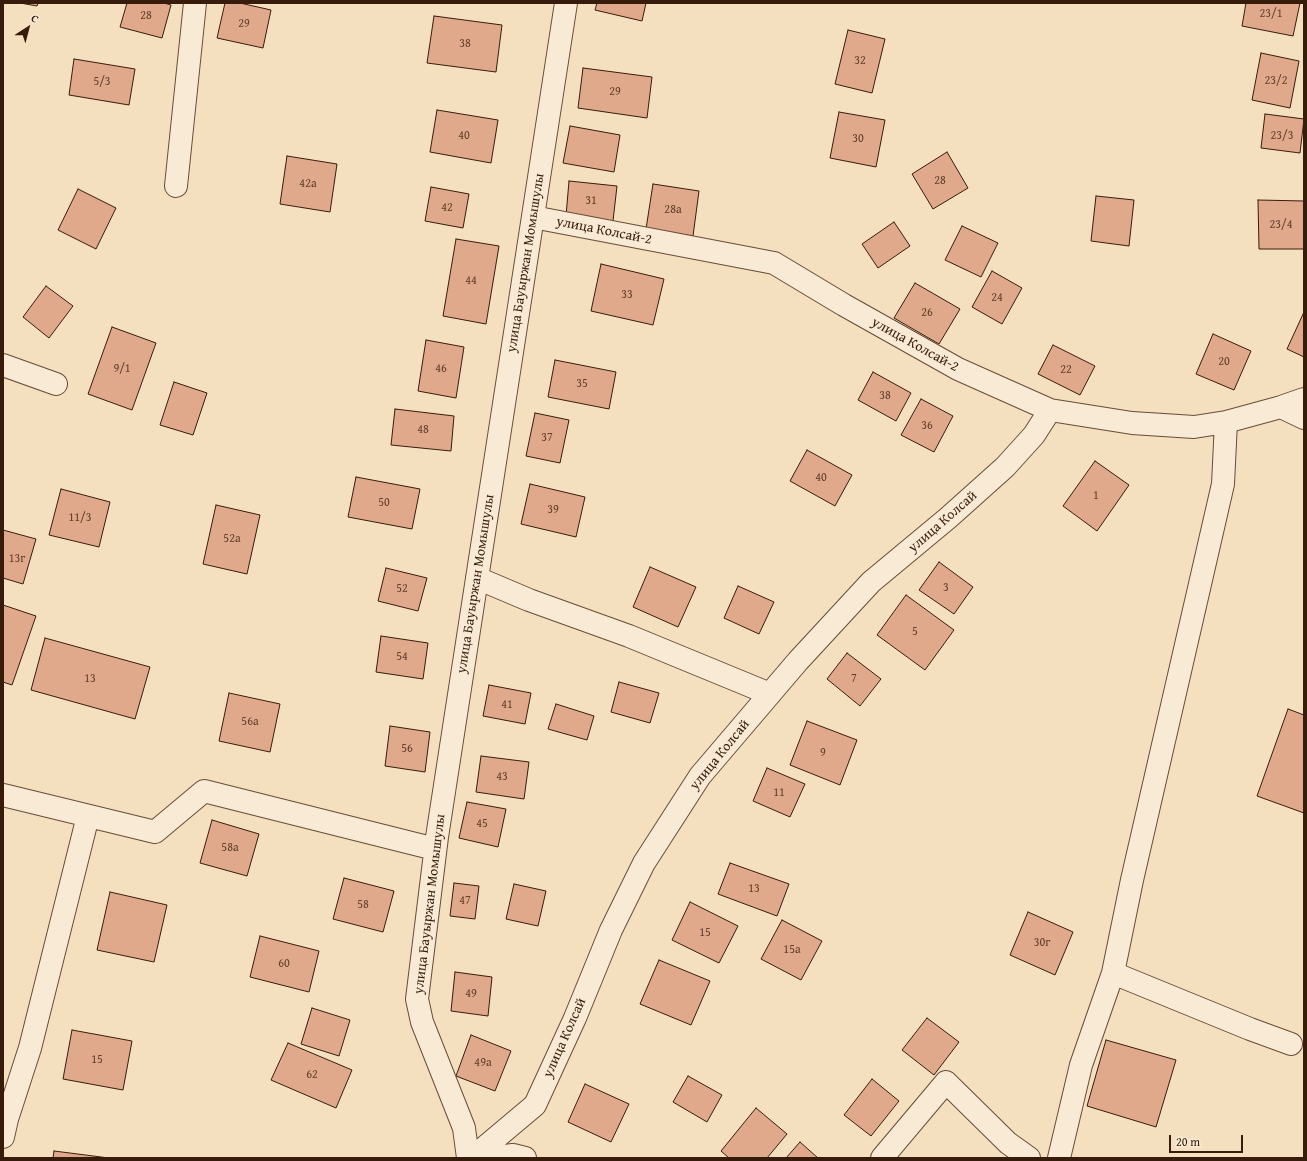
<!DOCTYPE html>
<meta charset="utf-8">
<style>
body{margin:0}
#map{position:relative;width:1307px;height:1161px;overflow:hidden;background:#f4dfbe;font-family:"Gentium Book Plus",serif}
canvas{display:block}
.frame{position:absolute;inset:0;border:4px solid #381c0b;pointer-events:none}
.north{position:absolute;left:8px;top:8px;width:40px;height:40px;-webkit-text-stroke:3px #f8ead5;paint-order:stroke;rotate:36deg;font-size:11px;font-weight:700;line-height:16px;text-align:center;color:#381c0b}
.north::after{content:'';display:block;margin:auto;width:14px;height:18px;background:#381c0b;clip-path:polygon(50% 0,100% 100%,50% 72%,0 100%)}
.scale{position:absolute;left:1169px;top:1135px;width:74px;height:18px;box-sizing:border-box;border:2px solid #381c0b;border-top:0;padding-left:5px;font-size:12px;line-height:14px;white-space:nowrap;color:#381c0b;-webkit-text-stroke:3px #f8ead5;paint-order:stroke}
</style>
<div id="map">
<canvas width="1307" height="1161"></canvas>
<div class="frame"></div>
<div class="north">С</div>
<div class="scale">20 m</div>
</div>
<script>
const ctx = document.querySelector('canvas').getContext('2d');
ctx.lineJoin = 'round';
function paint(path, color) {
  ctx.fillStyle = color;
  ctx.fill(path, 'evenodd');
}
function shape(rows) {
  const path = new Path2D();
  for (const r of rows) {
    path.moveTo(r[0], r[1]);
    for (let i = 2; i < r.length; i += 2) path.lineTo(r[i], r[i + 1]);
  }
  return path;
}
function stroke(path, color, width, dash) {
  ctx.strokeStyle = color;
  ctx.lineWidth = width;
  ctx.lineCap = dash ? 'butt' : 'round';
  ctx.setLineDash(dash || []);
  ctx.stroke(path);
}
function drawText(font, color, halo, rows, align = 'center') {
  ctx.font = font + ' "Gentium Book Plus",serif';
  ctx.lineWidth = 3;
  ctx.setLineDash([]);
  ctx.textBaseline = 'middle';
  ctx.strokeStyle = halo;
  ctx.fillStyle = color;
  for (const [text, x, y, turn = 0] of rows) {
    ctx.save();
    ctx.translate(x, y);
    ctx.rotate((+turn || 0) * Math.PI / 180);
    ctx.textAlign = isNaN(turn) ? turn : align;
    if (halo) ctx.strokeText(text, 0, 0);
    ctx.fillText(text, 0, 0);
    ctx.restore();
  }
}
const building = shape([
 [20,3,38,3,37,6,20,3],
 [127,3,164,3,171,5,162,38,120,27,127,3],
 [225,3,240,3,271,10,263,48,217,38,225,3],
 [597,3,646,3,642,21,595,10,597,3],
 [1246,3,1300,3,1293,36,1242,26,1246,3],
 [434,16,502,25,496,72,427,63,434,16],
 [848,30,885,39,872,93,835,84,848,30],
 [1261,53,1299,61,1290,108,1252,100,1261,53],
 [74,59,135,69,129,105,69,95,74,59],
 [583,68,652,77,647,118,578,108,583,68],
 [437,110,498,120,491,163,430,152,437,110],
 [839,112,885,120,876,167,830,158,839,112],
 [1265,114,1304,119,1300,153,1261,148,1265,114],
 [570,126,620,135,614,172,563,163,570,126],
 [947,152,968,188,933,209,912,174,947,152],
 [287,156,337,164,330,212,280,204,287,156],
 [569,181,617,186,613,221,566,216,569,181],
 [653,184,699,191,693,236,646,229,653,184],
 [431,187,469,194,463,228,425,221,431,187],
 [78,189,116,208,96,249,58,230,78,189],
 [1096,196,1134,200,1129,246,1091,241,1096,196],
 [1258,200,1304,201,1304,249,1259,249,1258,200],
 [894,222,910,246,878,268,862,244,894,222],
 [962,226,998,243,981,277,945,260,962,226],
 [456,239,499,246,486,324,443,316,456,239],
 [601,264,664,279,653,325,591,311,601,264],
 [992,271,1022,288,1002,324,972,307,992,271],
 [915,283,960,309,939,344,894,318,915,283],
 [46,286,73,306,49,338,23,317,46,286],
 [1304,312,1304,357,1287,349,1304,312],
 [112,327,156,343,132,410,88,394,112,327],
 [1213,334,1251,351,1234,390,1196,374,1213,334],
 [426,340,464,347,456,398,418,391,426,340],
 [1053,345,1095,366,1080,395,1038,374,1053,345],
 [555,360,616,372,609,409,548,397,555,360],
 [873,372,911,393,896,421,858,400,873,372],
 [174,382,207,393,193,435,160,425,174,382],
 [921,399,953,416,934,452,901,435,921,399],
 [395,409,454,416,451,451,391,445,395,409],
 [535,413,569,420,560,463,526,456,535,413],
 [807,450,852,475,835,506,790,481,807,450],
 [1095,461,1129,485,1097,531,1063,506,1095,461],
 [356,477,420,489,412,529,348,517,356,477],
 [530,484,585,497,576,537,521,524,530,484],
 [61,489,110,502,99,547,49,535,61,489],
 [216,505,260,515,247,574,203,564,216,505],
 [3,530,36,539,23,584,3,578,3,530],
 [939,562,973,587,954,614,919,590,939,562],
 [650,567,696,587,678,627,633,607,650,567],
 [386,568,427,578,418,611,378,601,386,568],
 [738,586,774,602,759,634,724,618,738,586],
 [906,595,954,630,925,670,877,635,906,595],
 [3,605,36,616,12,685,3,682,3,605],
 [381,636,428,643,423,679,376,672,381,636],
 [45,638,150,667,135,719,31,690,45,638],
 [847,653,881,679,860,706,827,679,847,653],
 [619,682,659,693,650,723,611,712,619,682],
 [489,685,531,693,525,724,483,716,489,685],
 [229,693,280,704,270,752,219,741,229,693],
 [556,704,594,716,587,740,548,729,556,704],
 [1288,709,1304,715,1304,813,1257,796,1288,709],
 [807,721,857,740,840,785,790,765,807,721],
 [390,726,430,732,425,772,385,766,390,726],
 [481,756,529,762,524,799,476,792,481,756],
 [767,768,805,784,790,817,753,801,767,768],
 [467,802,506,809,498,847,459,838,467,802],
 [212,820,259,834,247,876,200,863,212,820],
 [730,863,789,884,777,916,718,894,730,863],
 [344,878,394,891,383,932,333,919,344,878],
 [454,883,479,886,475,919,450,916,454,883],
 [514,884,546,891,538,926,506,919,514,884],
 [110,892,167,905,154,962,97,950,110,892],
 [690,902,738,926,719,963,672,940,690,902],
 [1028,912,1073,932,1055,975,1010,955,1028,912],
 [782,920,822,941,801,980,761,959,782,920],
 [260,936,319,951,309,992,250,977,260,936],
 [659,960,710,981,691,1025,640,1004,659,960],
 [455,972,492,977,488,1016,451,1011,455,972],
 [312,1008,350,1020,339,1056,301,1044,312,1008],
 [927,1018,959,1042,934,1075,902,1050,927,1018],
 [72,1030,132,1041,123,1090,63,1079,72,1030],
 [471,1035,511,1051,495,1091,456,1076,471,1035],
 [1106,1040,1176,1060,1156,1127,1087,1106,1106,1040],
 [288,1043,352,1070,336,1108,271,1080,288,1043],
 [688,1076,722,1095,707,1122,673,1102,688,1076],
 [872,1079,899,1101,871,1136,844,1115,872,1079],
 [585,1084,629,1104,611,1142,568,1122,585,1084],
 [756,1108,787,1134,767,1158,729,1158,721,1151,756,1108],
 [800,1142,818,1158,786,1158,800,1142],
 [54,1151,109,1158,53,1158,54,1151]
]);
const minor = shape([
 [176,186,195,3],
 [533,217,774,263,844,305,958,369,1050,410,1132,423,1194,427,1226,422,1281,407,1304,399],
 [3,365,56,384],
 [1281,407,1304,418],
 [477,578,529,600,629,636,770,694],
 [3,795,155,832,204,791,435,849],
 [1113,973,1250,1029,1291,1044],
 [3,1137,7,1119,30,1048,88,816],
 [468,1158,464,1128,422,1022,417,999,437,837,566,3],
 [472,1158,535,1105,575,1018,611,930,644,863,700,776,798,661,871,582,948,518,1005,467,1034,435,1050,410],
 [490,1158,513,1155,525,1158],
 [882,1158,946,1082,1008,1143,1029,1158],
 [1059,1158,1081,1065,1113,973,1132,880,1223,484,1226,422]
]);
const numberNames = [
 ["23/1",1271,14],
 ["28",146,16],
 ["29",244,24],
 ["38",465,44],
 ["32",860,61],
 ["23/2",1276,81],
 ["5/3",102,82],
 ["29",615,92],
 ["40",464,136],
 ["23/3",1282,136],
 ["30",858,139],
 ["28",940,181],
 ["42а",308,184],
 ["31",591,201],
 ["42",447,208],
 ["28а",673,210],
 ["23/4",1281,225],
 ["44",471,281],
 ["33",627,295],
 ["24",997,298],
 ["26",927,313],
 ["20",1224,362],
 ["9/1",122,369],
 ["46",441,369],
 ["22",1066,370],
 ["35",582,384],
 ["38",885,396],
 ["36",927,426],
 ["48",423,430],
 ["37",547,438],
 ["40",821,478],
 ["1",1096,496],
 ["50",384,503],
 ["39",553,510],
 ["11/3",80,518],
 ["52а",232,539],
 ["13г",17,559],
 ["3",946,588],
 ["52",402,589],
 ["5",915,632],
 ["54",402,657],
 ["13",90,679],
 ["7",854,679],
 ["41",507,705],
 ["56а",250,722],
 ["56",407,749],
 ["9",823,753],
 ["43",502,777],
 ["11",779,793],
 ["45",482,824],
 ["58а",230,848],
 ["13",754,889],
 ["47",465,901],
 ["58",363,905],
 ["15",705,933],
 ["30г",1042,943],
 ["15а",792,950],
 ["60",284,964],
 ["49",471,994],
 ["15",97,1060],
 ["49а",483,1063],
 ["62",312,1075]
];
const streetNames = [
 ["улица Колсай-2",604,231,11],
 ["улица Бауыржан Момышулы",526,263,-81],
 ["улица Колсай-2",915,345,29],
 ["улица Колсай",943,522,-41],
 ["улица Бауыржан Момышулы",476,584,-81],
 ["улица Колсай",720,755,-51],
 ["улица Бауыржан Момышулы",430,904,-83],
 ["улица Колсай",565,1038,-66]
];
paint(building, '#e0a98b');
stroke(building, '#381c0b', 1);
stroke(minor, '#674d38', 24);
stroke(minor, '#f8ead5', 22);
drawText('12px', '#623f2b', null, numberNames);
drawText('14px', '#381c0b', '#f8ead5', streetNames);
</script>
